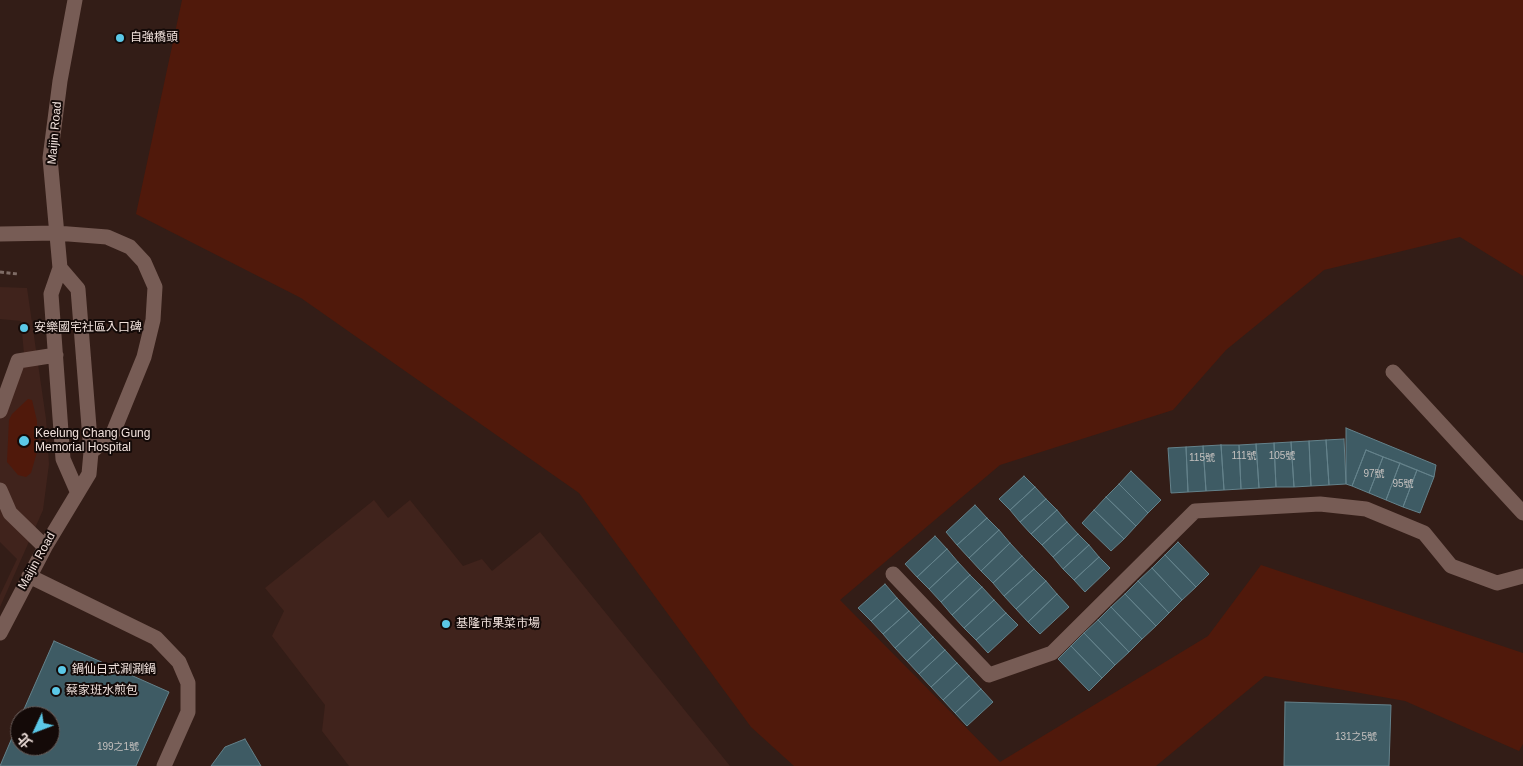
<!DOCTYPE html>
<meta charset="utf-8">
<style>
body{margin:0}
#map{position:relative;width:1523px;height:766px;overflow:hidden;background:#331d17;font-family:Arial,"Noto Sans TC",sans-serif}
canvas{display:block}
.north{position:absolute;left:10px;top:706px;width:50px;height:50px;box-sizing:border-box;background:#140a08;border:1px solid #6c605d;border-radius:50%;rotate:227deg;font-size:14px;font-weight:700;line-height:20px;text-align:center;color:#f0e1dc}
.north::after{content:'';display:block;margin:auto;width:18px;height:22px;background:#5bc8e7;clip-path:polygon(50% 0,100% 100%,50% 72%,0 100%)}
</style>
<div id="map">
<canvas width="1523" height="766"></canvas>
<div class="north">北</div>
</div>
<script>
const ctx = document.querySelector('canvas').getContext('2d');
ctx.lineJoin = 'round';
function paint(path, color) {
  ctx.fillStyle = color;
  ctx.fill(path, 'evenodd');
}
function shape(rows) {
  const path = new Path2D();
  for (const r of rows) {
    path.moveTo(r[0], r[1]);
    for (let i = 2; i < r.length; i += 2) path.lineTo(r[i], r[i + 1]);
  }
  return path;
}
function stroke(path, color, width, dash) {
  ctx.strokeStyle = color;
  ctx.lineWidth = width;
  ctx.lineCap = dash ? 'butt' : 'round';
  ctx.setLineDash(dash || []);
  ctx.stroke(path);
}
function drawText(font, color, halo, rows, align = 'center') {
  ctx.font = font + ' Arial,"Noto Sans TC",sans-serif';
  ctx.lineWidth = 4;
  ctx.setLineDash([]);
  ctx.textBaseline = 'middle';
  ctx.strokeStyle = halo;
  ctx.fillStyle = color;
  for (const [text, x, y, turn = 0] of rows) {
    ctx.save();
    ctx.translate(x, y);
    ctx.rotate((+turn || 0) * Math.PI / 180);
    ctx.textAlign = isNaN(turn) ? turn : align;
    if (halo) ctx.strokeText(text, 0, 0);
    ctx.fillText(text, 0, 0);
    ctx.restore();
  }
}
const built = shape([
 [0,287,27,288,46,419,49,464,43,510,0,607,0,595,17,559,0,542,0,389,25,365,21,321,0,319],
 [374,500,388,518,410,500,463,566,482,559,492,571,540,532,730,766,349,766,322,731,325,705,272,636,284,611,265,588]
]);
const green = shape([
 [182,0,1523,0,1523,276,1460,237,1324,270,1226,350,1173,410,1000,465,840,600,1000,762,1208,636,1261,565,1523,653,1523,744,1519,751,1405,701,1265,676,1156,766,794,766,751,727,579,493,301,298,136,214],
 [28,399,32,400,37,421,37,452,31,473,26,477,18,475,7,462,9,420,12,414]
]);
const building = shape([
 [1346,428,1436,465,1434,477,1366,450,1352,486,1346,484,1346,428],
 [1344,439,1346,484,1329,485,1326,440,1344,439],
 [1326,440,1329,485,1311,486,1309,441,1326,440],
 [1309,441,1311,486,1294,487,1291,442,1309,441],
 [1291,442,1294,487,1276,487,1274,443,1291,442],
 [1274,443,1276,487,1259,488,1256,444,1274,443],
 [1256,444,1259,488,1241,489,1239,445,1256,444],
 [1221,445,1239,445,1241,489,1224,490,1221,445],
 [1221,445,1224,490,1206,491,1203,446,1221,445],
 [1203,446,1206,491,1188,492,1186,447,1203,446],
 [1186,447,1188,492,1171,493,1168,448,1186,447],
 [1366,450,1383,457,1369,493,1352,486,1366,450],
 [1383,457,1400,463,1386,500,1369,493,1383,457],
 [1400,463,1417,470,1403,507,1386,500,1400,463],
 [1417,470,1434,477,1420,513,1403,507,1417,470],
 [1131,471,1161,500,1148,513,1119,484,1131,471],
 [1024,476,1035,487,1010,510,999,499,1024,476],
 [1119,484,1148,513,1136,526,1106,497,1119,484],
 [1035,487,1046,499,1020,522,1010,510,1035,487],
 [1106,497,1136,526,1124,539,1094,510,1106,497],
 [1046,499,1057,510,1031,534,1020,522,1046,499],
 [975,505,987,518,957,545,946,532,975,505],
 [1057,510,1067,522,1042,545,1031,534,1057,510],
 [1094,510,1124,539,1111,551,1082,523,1094,510],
 [987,518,999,530,969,558,957,545,987,518],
 [1067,522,1078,534,1053,557,1042,545,1067,522],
 [999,530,1010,543,981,571,969,558,999,530],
 [1078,534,1089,545,1063,569,1053,557,1078,534],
 [935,536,947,549,917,577,905,564,935,536],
 [1178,542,1209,574,1196,587,1165,555,1178,542],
 [1010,543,1022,556,993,583,981,571,1010,543],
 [1089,545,1099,557,1074,580,1063,569,1089,545],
 [947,549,958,562,929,589,917,577,947,549],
 [1165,555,1196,587,1182,600,1152,568,1165,555],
 [1022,556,1034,569,1004,596,993,583,1022,556],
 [1099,557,1110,568,1085,592,1074,580,1099,557],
 [958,562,970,575,941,602,929,589,958,562],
 [1152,568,1182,600,1169,613,1138,581,1152,568],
 [1034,569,1046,581,1016,609,1004,596,1034,569],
 [970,575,982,587,952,615,941,602,970,575],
 [1046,581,1057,594,1028,622,1016,609,1046,581],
 [1138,581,1169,613,1156,626,1125,594,1138,581],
 [885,584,897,598,871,621,858,608,885,584],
 [982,587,994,600,964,628,952,615,982,587],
 [1057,594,1069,607,1040,634,1028,622,1057,594],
 [1125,594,1156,626,1142,639,1111,607,1125,594],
 [897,598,909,611,883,634,871,621,897,598],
 [994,600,1006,613,976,640,964,628,994,600],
 [1111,607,1142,639,1129,652,1098,620,1111,607],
 [909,611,921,624,895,648,883,634,909,611],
 [1006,613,1018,625,988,653,976,640,1006,613],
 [1098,620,1129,652,1115,665,1084,633,1098,620],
 [921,624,933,637,907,661,895,648,921,624],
 [1084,633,1115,665,1102,678,1071,646,1084,633],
 [933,637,945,650,919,674,907,661,933,637],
 [54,641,169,692,136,766,0,766,20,719,20,746,50,746,50,716,21,716,54,641],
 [1071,646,1102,678,1089,691,1058,659,1071,646],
 [945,650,957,663,931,687,919,674,945,650],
 [957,663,969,676,943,700,931,687,957,663],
 [969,676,981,689,955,713,943,700,969,676],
 [981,689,993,702,967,726,955,713,981,689],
 [1285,702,1391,705,1389,766,1284,766,1285,702],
 [245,739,261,766,211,766,225,747,245,739]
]);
const path = shape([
 [0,272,18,274]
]);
const minor = shape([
 [75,0,60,81,50,158,60,268,51,294,63,459,77,491],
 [0,234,56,233,107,237,130,247,144,262,155,287,153,320,144,357,113,433,91,452],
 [1393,372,1523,513],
 [0,411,18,361,56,355],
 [0,490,10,513,45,547],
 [893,574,989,675,1052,653,1195,511,1320,504,1366,509,1424,533,1451,566,1497,583,1523,576],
 [29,576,156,638,179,662,188,683,188,712,164,766],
 [0,633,45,547,89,474,91,452,78,289,60,268]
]);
const markers = [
 [120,38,5,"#5bc8e7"],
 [24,328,5,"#5bc8e7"],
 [24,441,6,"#5bc8e7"],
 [446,624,5,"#5bc8e7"],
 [62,670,5,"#5bc8e7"],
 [56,691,5,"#5bc8e7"]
];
const numberNames = [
 ["111號",1244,456],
 ["105號",1282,456],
 ["115號",1202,458],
 ["97號",1374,474],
 ["95號",1403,484],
 ["131之5號",1356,737],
 ["199之1號",118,747]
];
const poiNames = [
 ["自強橋頭",130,38],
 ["安樂國宅社區入口碑",34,328],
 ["Keelung Chang Gung",35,434],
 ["Memorial Hospital",35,448],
 ["基隆市果菜市場",456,624],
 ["鍋仙日式涮涮鍋",72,670],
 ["蔡家班水煎包",66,691]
];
const streetNames = [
 ["Maijin Road",55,133,-85],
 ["Maijin Road",37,561,-61]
];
paint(built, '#40231c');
paint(green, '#50190b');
paint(building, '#3e5b64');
stroke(building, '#64828b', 1);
stroke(path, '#7f6c66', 3, [4, 2.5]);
stroke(minor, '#775c55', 15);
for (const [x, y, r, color] of markers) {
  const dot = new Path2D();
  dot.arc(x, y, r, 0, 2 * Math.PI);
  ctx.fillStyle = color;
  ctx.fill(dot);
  stroke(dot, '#140a08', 2);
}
drawText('10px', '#c4c0be', null, numberNames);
drawText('12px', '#f0e1dc', '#140a08', poiNames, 'left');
drawText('12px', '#f0e1dc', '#140a08', streetNames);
</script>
